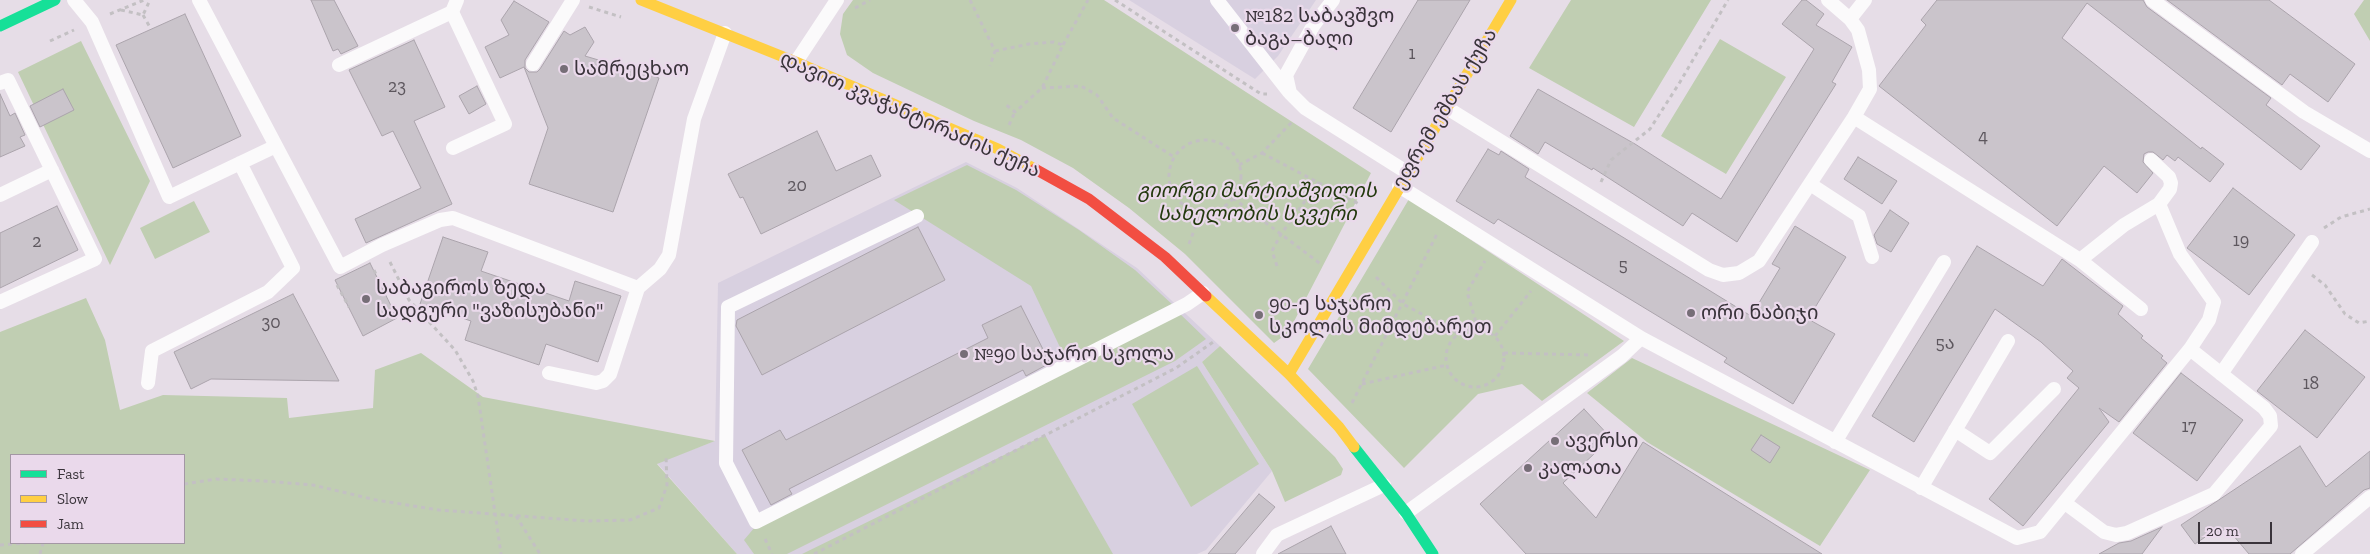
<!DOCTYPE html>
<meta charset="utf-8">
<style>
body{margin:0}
#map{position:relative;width:2370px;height:554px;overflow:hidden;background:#e6dde7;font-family:"Zilla Slab",serif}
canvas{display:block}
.legend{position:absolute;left:10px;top:454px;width:175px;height:90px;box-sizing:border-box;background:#ead9eb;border:1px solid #a397a4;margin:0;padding:6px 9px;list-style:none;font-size:15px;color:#39333a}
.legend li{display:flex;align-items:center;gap:10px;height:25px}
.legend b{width:25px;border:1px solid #a397a4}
.scale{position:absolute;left:2198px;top:522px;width:74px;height:22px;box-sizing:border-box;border:2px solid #39333a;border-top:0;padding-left:6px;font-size:15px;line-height:18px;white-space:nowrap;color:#39333a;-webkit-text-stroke:4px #ead9eb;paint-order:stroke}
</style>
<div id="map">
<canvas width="2370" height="554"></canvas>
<ul class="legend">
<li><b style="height:6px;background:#16e098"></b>Fast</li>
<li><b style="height:6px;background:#ffcf43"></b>Slow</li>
<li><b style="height:6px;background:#f24e42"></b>Jam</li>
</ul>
<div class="scale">20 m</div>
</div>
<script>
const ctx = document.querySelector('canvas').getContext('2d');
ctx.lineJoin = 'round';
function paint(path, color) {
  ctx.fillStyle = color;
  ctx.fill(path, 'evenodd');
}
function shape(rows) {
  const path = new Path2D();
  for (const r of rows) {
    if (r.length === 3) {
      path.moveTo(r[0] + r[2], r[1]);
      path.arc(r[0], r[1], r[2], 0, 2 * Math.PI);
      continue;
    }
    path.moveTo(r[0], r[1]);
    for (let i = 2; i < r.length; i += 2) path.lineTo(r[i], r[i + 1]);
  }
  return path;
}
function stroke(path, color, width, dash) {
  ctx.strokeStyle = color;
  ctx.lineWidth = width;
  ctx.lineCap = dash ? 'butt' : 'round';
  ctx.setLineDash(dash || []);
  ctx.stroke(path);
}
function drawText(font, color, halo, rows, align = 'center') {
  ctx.font = font + ' "Zilla Slab","Noto Sans Georgian",serif';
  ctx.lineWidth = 4.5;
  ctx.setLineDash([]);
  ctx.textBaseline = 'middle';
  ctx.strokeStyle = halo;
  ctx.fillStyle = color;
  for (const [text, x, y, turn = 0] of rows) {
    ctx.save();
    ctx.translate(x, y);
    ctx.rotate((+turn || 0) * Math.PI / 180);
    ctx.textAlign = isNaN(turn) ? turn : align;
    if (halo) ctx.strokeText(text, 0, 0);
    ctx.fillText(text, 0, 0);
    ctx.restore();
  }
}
const education = shape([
 [1129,0,1316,0,1278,56,1255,79],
 [966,162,1017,188,1137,268,1220,346,1202,362,1272,471,1206,550,1197,554,737,554,657,463,715,441,718,283]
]);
const green = shape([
 [853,0,1104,0,1371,173,1288,333,1274,343,1185,254,1129,208,1073,168,1021,140,974,121,873,73,847,55,840,34,843,14],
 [1571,0,1711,0,1634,127,1529,68],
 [2364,0,2370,0,2370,41,2354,14],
 [1720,39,1786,77,1726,174,1661,136],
 [81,41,150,181,110,265,18,72],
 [967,165,1016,190,1079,230,1135,270,1174,306,1066,360,1031,286,894,200],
 [1409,199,1624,341,1542,401,1522,384,1478,394,1404,468,1308,369],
 [194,201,210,232,155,259,140,228],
 [86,298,105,340,120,410,163,395,287,398,289,418,373,408,375,370,421,353,483,397,715,441,657,464,737,554,0,554,0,332],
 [11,455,184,455,184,543,11,543],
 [1178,312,1206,339,1175,361,787,554,754,554,744,540,755,527],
 [1220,346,1335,457,1343,469,1341,475,1285,502,1272,471,1202,362],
 [1632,358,1870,470,1820,546,1647,442,1587,393],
 [1197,366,1259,464,1191,507,1132,404],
 [1045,435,1113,554,802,554]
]);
const building = shape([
 [311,0,334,0,358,46,341,54,338,49,333,51,311,0],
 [1418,0,1470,0,1391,132,1353,108,1418,0],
 [1802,0,1806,0,1824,14,1816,25,1852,47,1832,82,1836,84,1737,242,1692,213,1683,226,1593,168,1592,170,1545,142,1538,154,1510,136,1538,89,1635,144,1721,199,1814,49,1782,24,1802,0],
 [1937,0,2143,0,2147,7,2271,98,2266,105,2320,146,2301,170,2087,3,2062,38,2201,149,2202,147,2224,164,2210,182,2178,157,2175,161,2167,155,2163,160,2153,152,2148,152,2144,154,2143,162,2153,173,2137,193,2104,166,2057,226,1879,86,1926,25,1921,20,1937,0],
 [2167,0,2269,0,2355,64,2328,102,2290,74,2282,85,2167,0],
 [514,1,549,22,525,60,525,68,529,72,537,72,540,69,564,31,570,35,585,27,594,42,585,56,659,78,613,212,529,184,548,128,524,67,500,78,485,47,509,35,501,20,514,1],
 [185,14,241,136,173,168,116,45,185,14],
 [414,40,445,107,414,121,452,204,366,243,355,219,421,188,393,131,382,136,349,70,414,40],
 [477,86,486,104,469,114,459,96,477,86],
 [63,89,74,110,40,127,30,106,63,89],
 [0,94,10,116,15,113,25,135,20,137,25,146,0,157,0,94],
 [817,131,836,171,871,155,881,176,761,234,743,197,740,198,728,174,817,131],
 [1488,149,1499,155,1501,151,1529,169,1525,177,1751,316,1780,268,1772,264,1795,226,1846,257,1808,319,1835,334,1793,404,1724,362,1727,358,1498,219,1494,224,1456,201,1488,149],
 [1858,157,1897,181,1882,204,1844,179,1858,157],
 [2233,188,2295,235,2249,295,2187,248,2233,188],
 [57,206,78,250,0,288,0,233,57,206],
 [1890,210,1909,223,1891,252,1877,244,1874,235,1890,210],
 [918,227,945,280,762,375,736,326,737,320,918,227],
 [443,237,488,252,481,271,569,301,575,281,621,296,598,362,546,344,539,365,465,340,471,321,420,304,443,237],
 [1977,246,2043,286,2062,259,2123,306,2118,314,2143,336,2141,338,2163,356,2161,358,2167,363,2119,422,2099,408,2109,422,2023,526,1989,499,2079,388,2067,378,2073,371,2041,342,1995,309,1914,442,1872,416,1977,246],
 [370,263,397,318,363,336,335,280,370,263],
 [293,294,339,381,211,379,191,389,174,352,293,294],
 [1021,306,1050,363,1026,376,1023,370,789,489,792,494,771,505,742,450,780,430,786,440,988,338,982,325,1021,306],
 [2305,330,2365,377,2317,438,2257,391,2305,330],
 [2181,373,2243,420,2197,481,2133,433,2181,373],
 [1584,409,1611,438,1563,483,1596,518,1643,442,1822,554,1526,554,1480,504,1584,409],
 [1761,435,1780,447,1770,463,1751,450,1761,435],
 [2300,446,2326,487,2370,451,2370,488,2364,490,2290,554,2249,554,2227,528,2216,535,2214,531,2195,544,2181,525,2300,446],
 [1259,494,1275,507,1235,554,1208,554,1259,494],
 [1331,526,1346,554,1278,554,1331,526],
 [2162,527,2142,554,2099,554,2119,543,2131,541,2162,527]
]);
const path = shape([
 [970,0,995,51,990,66],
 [1115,0,1261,94,1267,94],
 [589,7,621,17],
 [855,8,870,0],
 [121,10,143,15,150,0],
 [110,14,144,0],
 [143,15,151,29],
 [50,41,74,30],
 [1063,45,1088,0],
 [995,51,1029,44,1054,42,1063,45,1042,88,1015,112,1005,104],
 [1042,88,1081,86,1097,95,1113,118,1174,157],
 [1009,125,1015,112],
 [1205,176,36],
 [1262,153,1359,204],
 [1239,165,1262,153,1292,122],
 [1601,182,1611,160,1650,129,1680,82,1728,0],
 [1233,198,1322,265],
 [2324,228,2341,217,2370,209],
 [1189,244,1201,211],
 [390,262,409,300,455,350,473,381,478,396,501,554],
 [1277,266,1272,251,1281,234,1319,182],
 [374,270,383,290],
 [2312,275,2325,285,2345,314,2359,323,2370,321],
 [1376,277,1403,304,1459,334],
 [337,285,349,307],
 [1478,329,1467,292,1485,261],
 [1475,358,29],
 [1495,336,1531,291],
 [1504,353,1591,355],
 [1362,384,1447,365],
 [1352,403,1438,232],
 [184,484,216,479,264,481,313,485,376,500,439,510,587,521,630,520,659,508,667,485,666,456],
 [516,516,540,554],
 [765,539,772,554],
 [0,545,26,543],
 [40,554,43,543],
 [814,554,1176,368,1216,340]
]);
const lane = shape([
 [74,0,92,22,169,197,276,146,199,0],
 [1217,0,1289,92],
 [1333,0,1313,26,1286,75,1290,93,1305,108,1408,173],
 [2152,0,2304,112,2370,151],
 [1850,19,1865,0],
 [796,62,837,0],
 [533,64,573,0],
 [339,65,452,12],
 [0,83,8,80,95,259,0,302],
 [1447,108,1709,270,1723,275,1739,273,1759,261,1854,117,1870,89,1869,70,1858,30,1850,19,1828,0],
 [276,146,340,267,382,245,440,220,453,218,638,288,660,269,669,255,694,119,725,33],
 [453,148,505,124,452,12,457,0],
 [2151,160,2169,177,2171,183,2170,189,2159,204],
 [1810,184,1859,216,1872,257],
 [1399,186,1641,338,2017,538,2040,532,2190,349,2209,320,2214,302,2180,254,2159,204,2124,225,2080,260,1854,117],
 [0,195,52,170],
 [917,216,728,307,726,463,756,522,1187,304,1203,293],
 [2080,260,2141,309],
 [549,373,596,383,603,381,610,374,638,288],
 [2221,374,2312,242],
 [148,383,152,351,268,292,293,268,240,163],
 [1955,430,1990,453,2054,389],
 [1835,442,1944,262],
 [1921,488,2008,341],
 [2065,503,2104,532,2116,535,2127,533,2214,494,2271,426,2270,416,2264,408,2190,349],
 [1406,513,1622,356,1641,338],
 [1263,554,1277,535,1384,485],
 [2302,554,2370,497]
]);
const fast = shape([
 [0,26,55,0],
 [1354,447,1406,513,1433,554]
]);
const slow = shape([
 [641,0,796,62,998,149,1035,169],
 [1206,296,1289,374,1339,427,1354,447],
 [1289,374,1511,0]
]);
const jam = shape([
 [1035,169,1089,199,1165,257,1206,296]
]);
const markers = [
 [1235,28,5,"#766e77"],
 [564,69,5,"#766e77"],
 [366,299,5,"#766e77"],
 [1691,313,5,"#766e77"],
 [1259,315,5,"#766e77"],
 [964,354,5,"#766e77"],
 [1555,441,5,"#766e77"],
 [1528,468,5,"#766e77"]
];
const numberNames = [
 ["1",1412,54],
 ["23",397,87],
 ["4",1983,137],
 ["20",797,186],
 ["19",2241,241],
 ["2",37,242],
 ["5",1623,266],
 ["30",271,323],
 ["5ა",1945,344],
 ["18",2311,384],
 ["17",2189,427]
];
const poiNames = [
 ["№182 საბავშვო",1245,16],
 ["ბაგა–ბაღი",1245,39],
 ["სამრეცხაო",574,69],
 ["საბაგიროს ზედა",376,288],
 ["სადგური \"ვაზისუბანი\"",376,311],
 ["90-ე საჯარო",1269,304],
 ["სკოლის მიმდებარეთ",1269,327],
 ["ორი ნაბიჯი",1701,313],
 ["№90 საჯარო სკოლა",974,354],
 ["ავერსი",1565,441],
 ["კალათა",1538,468]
];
const streetNames = [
 ["ეფრემ ეშბას ქუჩა",1445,109,-59],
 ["დავით კვაჭანტირაძის ქუჩა",910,115,24]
];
const parkNames = [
 ["გიორგი მარტიაშვილის",1257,191],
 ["სახელობის სკვერი",1257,214]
];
paint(education, '#d8d0e0');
paint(green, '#c0ceb2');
paint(building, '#cac4cb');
stroke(building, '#aba4ac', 1);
stroke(path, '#c3c0c3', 3, [4, 4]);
stroke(lane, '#fbfafb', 14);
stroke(fast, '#16e098', 11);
stroke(slow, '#ffcf43', 11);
stroke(jam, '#f24e42', 11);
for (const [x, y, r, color] of markers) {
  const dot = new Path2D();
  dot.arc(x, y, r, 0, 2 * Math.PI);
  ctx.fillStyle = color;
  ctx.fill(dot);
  stroke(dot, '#ead9eb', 2);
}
drawText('18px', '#5d575e', null, numberNames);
drawText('20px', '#39333a', '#ead9eb', poiNames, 'left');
drawText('20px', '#39333a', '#ead9eb', streetNames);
drawText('italic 20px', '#23390e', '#ead9eb', parkNames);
</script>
